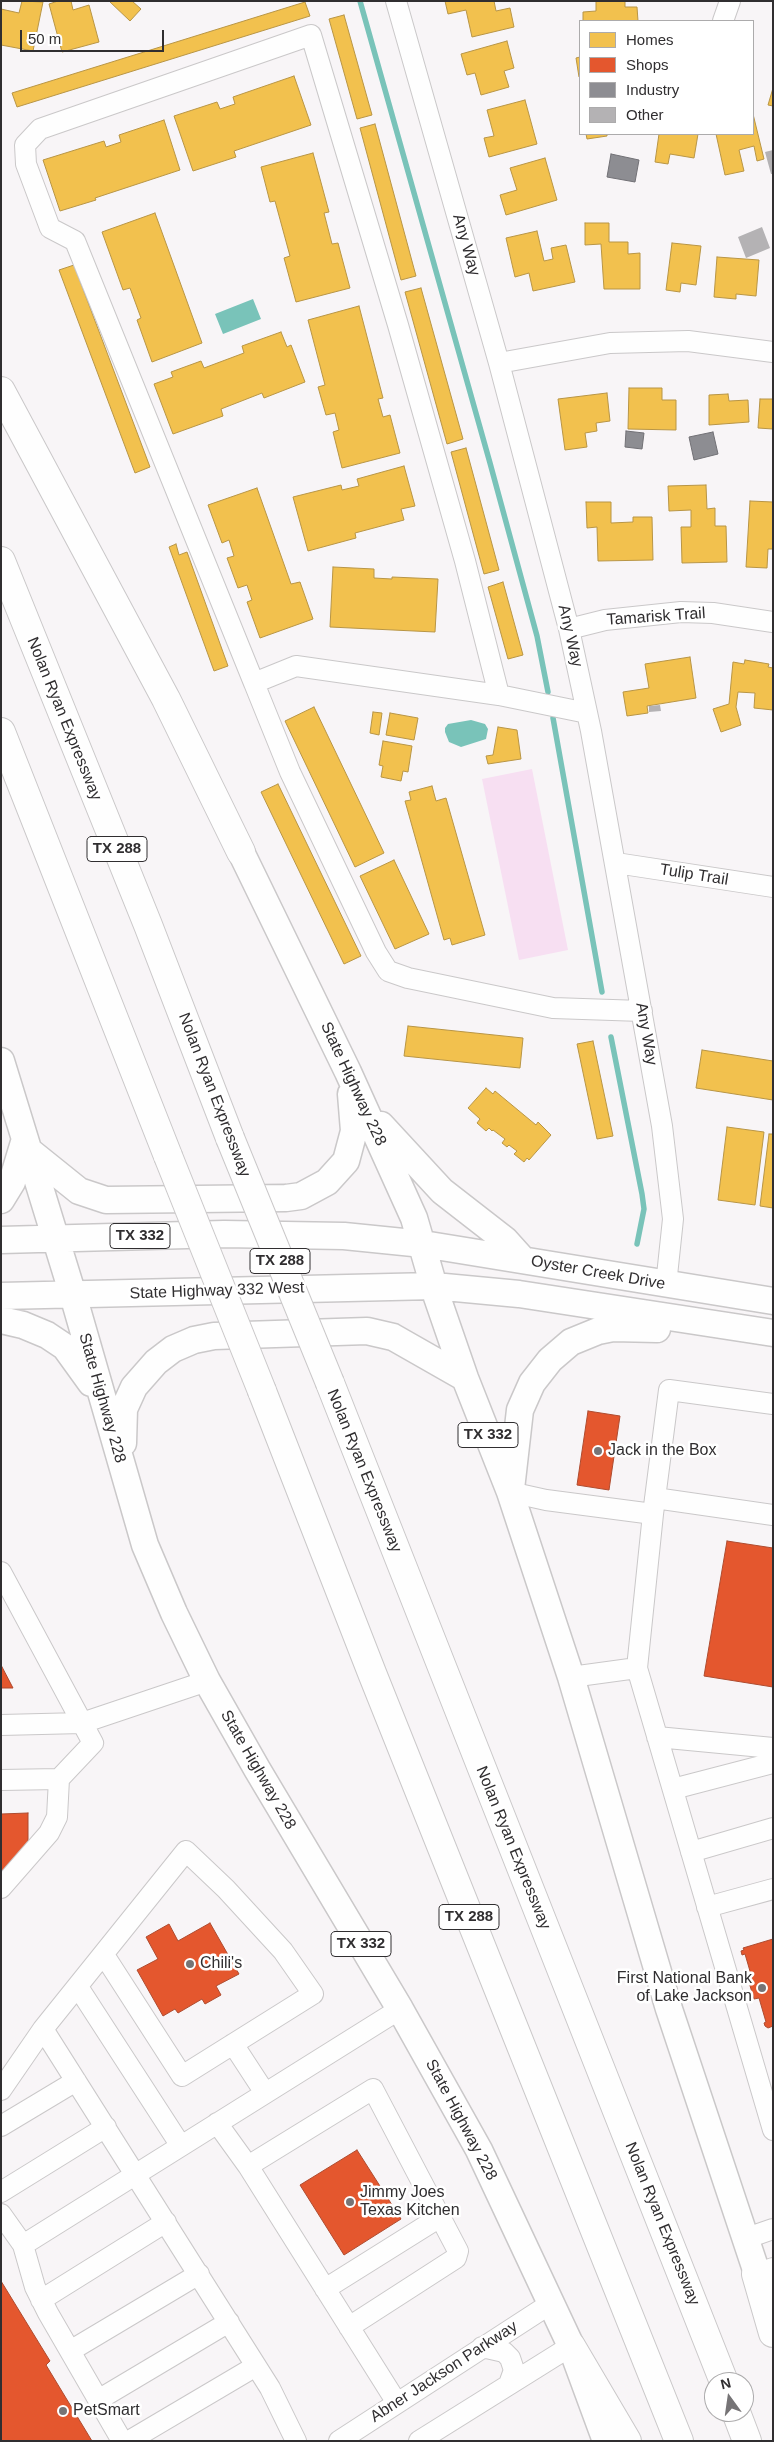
<!DOCTYPE html>
<style>
body{margin:0}
#map{position:relative;width:774px;height:2442px;overflow:hidden;background:#f8f5f7;font-family:Arial,sans-serif}
canvas{display:block}
.frame{position:absolute;inset:0;border:2px solid #302e30;pointer-events:none}
.legend{position:absolute;left:579px;top:20px;width:175px;height:115px;box-sizing:border-box;background:#fff;border:1px solid #acabac;margin:0;padding:6px 9px;list-style:none;font-size:15px;color:#302e30}
.legend li{display:flex;align-items:center;gap:10px;height:25px}
.legend b{width:25px;border:1px solid #acabac}
.north{position:absolute;left:704px;top:2372px;width:50px;height:50px;box-sizing:border-box;background:#fff;border:1px solid #acabac;border-radius:50%;rotate:346deg;font-size:14px;font-weight:700;line-height:20px;text-align:center;color:#302e30}
.north::after{content:'';display:block;margin:auto;width:18px;height:22px;background:#767476;clip-path:polygon(50% 0,100% 100%,50% 72%,0 100%)}
.scale{position:absolute;left:20px;top:30px;width:144px;height:22px;box-sizing:border-box;border:2px solid #302e30;border-top:0;padding-left:6px;font-size:15px;line-height:18px;white-space:nowrap;color:#302e30;-webkit-text-stroke:4px #fff;paint-order:stroke}
</style>
<div id="map">
<canvas width="774" height="2442"></canvas>
<div class="frame"></div>
<ul class="legend">
<li><b style="height:14px;background:#f2c14e"></b>Homes</li>
<li><b style="height:14px;background:#e4572e"></b>Shops</li>
<li><b style="height:14px;background:#8d8d92"></b>Industry</li>
<li><b style="height:14px;background:#b4b2b4"></b>Other</li>
</ul>
<div class="north">N</div>
<div class="scale">50 m</div>
</div>
<script>
const ctx = document.querySelector('canvas').getContext('2d');
ctx.lineJoin = 'round';
function paint(path, color) {
  ctx.fillStyle = color;
  ctx.fill(path, 'evenodd');
}
function shape(rows) {
  const path = new Path2D();
  for (const r of rows) {
    path.moveTo(r[0], r[1]);
    for (let i = 2; i < r.length; i += 2) path.lineTo(r[i], r[i + 1]);
  }
  return path;
}
function stroke(path, color, width, dash) {
  ctx.strokeStyle = color;
  ctx.lineWidth = width;
  ctx.lineCap = dash ? 'butt' : 'round';
  ctx.setLineDash(dash || []);
  ctx.stroke(path);
}
function drawText(font, color, halo, rows, align = 'center') {
  ctx.font = font + ' Arial,sans-serif';
  ctx.lineWidth = 5;
  ctx.setLineDash([]);
  ctx.textBaseline = 'middle';
  ctx.strokeStyle = halo;
  ctx.fillStyle = color;
  for (const [text, x, y, turn = 0] of rows) {
    ctx.save();
    ctx.translate(x, y);
    ctx.rotate((+turn || 0) * Math.PI / 180);
    ctx.textAlign = isNaN(turn) ? turn : align;
    if (halo) ctx.strokeText(text, 0, 0);
    ctx.fillText(text, 0, 0);
    ctx.restore();
  }
}
const green = shape([
 [532,769,568,950,519,960,482,779]
]);
const water = shape([
 [253,299,261,319,223,334,215,314],
 [471,720,485,724,488,729,486,739,461,747,449,742,445,732,445,728,448,724]
]);
const homes = shape([
 [22,1,43,2,33,51,1,45,1,9,19,13,22,1],
 [58,1,71,1,73,10,89,5,99,42,62,52,49,4,58,1],
 [109,1,132,1,141,9,130,21,109,1],
 [445,1,494,1,496,11,510,8,514,27,472,37,466,10,448,14,445,1],
 [596,1,625,1,625,7,637,7,638,21,583,21,583,12,596,11,596,1],
 [305,2,310,16,17,107,12,93,305,2],
 [344,15,372,115,357,119,329,19,344,15],
 [507,41,514,68,504,71,509,87,481,95,475,73,467,75,461,54,507,41],
 [580,57,580,77,579,77,576,58,580,57],
 [294,76,311,125,234,151,236,157,193,171,174,116,217,102,220,109,235,104,233,97,294,76],
 [773,88,773,106,768,105,773,88],
 [525,100,537,144,489,157,484,138,494,136,487,110,525,100],
 [753,114,764,159,757,161,754,146,739,150,744,171,725,175,716,134,753,134,753,114],
 [164,120,180,170,95,198,96,200,60,211,43,160,104,141,106,147,121,142,119,135,164,120],
 [375,124,416,276,401,280,360,128,375,124],
 [586,134,607,134,607,136,587,139,586,134],
 [659,134,698,134,694,158,670,154,668,164,655,162,659,134],
 [313,153,329,212,324,213,332,244,338,243,350,288,296,302,284,258,290,256,275,201,270,202,261,167,313,153],
 [545,158,557,200,506,215,500,195,517,190,510,168,545,158],
 [155,213,202,343,152,362,137,320,141,318,130,288,123,290,102,232,155,213],
 [585,223,609,223,609,242,628,242,628,254,640,253,640,289,604,289,601,244,585,245,585,223],
 [537,231,544,261,553,259,551,248,566,245,575,282,533,291,529,273,515,277,506,238,537,231],
 [672,243,701,246,696,285,681,283,680,292,666,290,672,243],
 [717,257,759,260,756,296,736,294,736,299,714,297,717,257],
 [74,265,150,467,135,473,59,270,74,265],
 [421,288,463,439,447,444,405,292,421,288],
 [359,306,383,398,378,399,383,417,390,415,400,453,342,468,333,432,339,430,335,413,326,415,318,387,325,385,308,320,359,306],
 [281,332,287,347,291,345,305,382,264,398,262,393,221,409,223,416,173,434,154,384,173,377,171,372,201,361,204,368,244,353,242,346,281,332],
 [629,388,662,388,662,400,676,400,676,430,628,429,629,388],
 [607,393,610,421,596,423,597,431,585,433,587,447,565,450,558,399,607,393],
 [728,394,729,401,748,400,749,422,709,425,709,395,728,394],
 [760,399,773,399,773,429,758,428,760,399],
 [466,448,499,570,484,574,451,452,466,448],
 [404,466,415,506,401,509,404,520,355,533,356,538,308,551,293,497,341,485,342,490,359,486,357,479,404,466],
 [706,485,707,509,715,508,715,526,726,526,727,562,682,563,681,527,691,527,691,510,669,511,668,486,706,485],
 [257,488,291,584,300,582,313,619,260,638,247,602,252,600,247,585,238,588,227,558,234,556,229,540,222,543,208,505,257,488],
 [750,501,773,502,773,549,768,549,767,568,746,567,750,501],
 [586,502,611,502,611,523,633,522,633,517,652,517,653,560,598,561,597,527,587,528,586,502],
 [176,544,179,555,187,552,228,666,214,671,169,547,176,544],
 [333,567,374,569,374,578,392,579,392,577,438,579,435,632,330,627,333,567],
 [503,582,523,655,508,659,488,587,503,582],
 [690,657,696,698,647,706,648,713,627,716,623,692,649,688,645,664,690,657],
 [745,660,769,664,768,667,773,668,773,710,754,708,755,693,738,692,736,707,741,725,721,732,713,709,729,704,733,662,744,664,745,660],
 [314,707,384,853,355,867,285,721,314,707],
 [373,712,382,713,379,735,370,733,373,712],
 [390,713,418,718,414,740,386,735,390,713],
 [498,727,517,730,521,759,488,764,486,756,493,755,498,727],
 [383,741,412,746,408,772,403,771,401,781,381,777,383,766,379,765,383,741],
 [278,784,361,956,344,964,261,792,278,784],
 [432,786,436,801,446,798,485,935,452,945,450,938,444,940,405,801,411,800,409,792,432,786],
 [394,860,429,934,395,949,360,876,394,860],
 [408,1026,523,1038,520,1068,404,1056,408,1026],
 [593,1041,613,1136,597,1139,577,1044,593,1041],
 [702,1050,773,1061,773,1100,696,1088,702,1050],
 [486,1088,493,1094,495,1091,536,1125,538,1122,551,1135,529,1160,527,1158,524,1162,514,1154,517,1151,509,1145,507,1147,502,1143,505,1139,493,1130,492,1131,489,1128,486,1131,477,1123,480,1119,468,1108,486,1088],
 [727,1127,764,1132,755,1205,718,1200,727,1127],
 [769,1134,773,1134,773,1208,760,1206,769,1134]
]);
const shops = shape([
 [588,1411,620,1416,609,1490,577,1485,588,1411],
 [727,1541,773,1548,773,1687,704,1676,727,1541],
 [1,1665,13,1688,1,1688,1,1665],
 [28,1813,28,1848,1,1878,1,1814,28,1813],
 [210,1923,239,1974,216,1986,221,1995,205,2004,202,1999,178,2013,175,2009,163,2016,137,1970,158,1959,146,1937,169,1924,178,1941,210,1923],
 [773,1939,773,2026,768,2028,765,2026,764,2023,766,2022,759,1998,754,1999,748,1979,752,1978,745,1954,742,1955,741,1951,744,1950,743,1948,773,1939],
 [357,2150,401,2219,344,2255,300,2185,357,2150],
 [1,2281,50,2361,46,2365,92,2441,1,2441,1,2281]
]);
const industry = shape([
 [611,154,639,160,635,182,607,177,611,154],
 [626,431,644,433,642,449,625,447,626,431],
 [713,432,718,454,694,460,689,437,713,432]
]);
const stream = shape([
 [360,1,490,463,537,636,548,692],
 [553,718,602,992],
 [611,1037,642,1194,644,1209,637,1244]
]);
const building = shape([
 [773,150,773,174,771,174,765,152],
 [762,227,770,248,746,258,738,237],
 [660,705,661,711,649,712,649,706]
]);
const minor = shape([
 [396,1,499,363,569,629,591,731,662,1126,673,1219,666,1285],
 [723,21,730,1],
 [499,363,610,343,688,341,773,352],
 [569,629,605,620,681,612,713,613,773,622],
 [254,683,290,772,376,952,388,971,408,978,553,1008,642,1011],
 [499,695,296,666,254,683,75,241,50,228,26,164,25,145,40,129,311,35,398,325,465,561,499,695,587,713],
 [616,863,773,887],
 [510,1492,546,1500,653,1514,669,1390,773,1404],
 [655,1498,773,1515],
 [1,1572,93,1743,59,1779,1,1780],
 [637,1668,653,1514],
 [571,1677,637,1668,773,2130],
 [1,1725,82,1723,207,1681],
 [657,1737,773,1748],
 [673,1789,773,1763],
 [691,1852,773,1828],
 [1,1888,49,1833,57,1817,59,1779],
 [707,1907,773,1889],
 [78,1987,181,2146],
 [43,2029,270,2388,296,2441],
 [233,2044,265,2093],
 [1,2090,43,2029,186,1851,226,1889,283,1951,313,1994,182,2076,104,1955],
 [217,2123,248,2166,397,2403],
 [1,2126,76,2081],
 [248,2166,373,2089,458,2251,456,2258,349,2327],
 [1,2192,106,2127],
 [1,2214,23,2245,35,2287,48,2313,122,2441],
 [744,2239,773,2229],
 [23,2245,400,2009],
 [756,2274,773,2268],
 [325,2289,440,2217],
 [41,2300,166,2222],
 [482,2347,504,2352,510,2358,514,2370,509,2384],
 [70,2351,199,2274],
 [98,2400,229,2322],
 [129,2441,256,2366],
 [339,2441,550,2304],
 [419,2441,571,2346]
]);
const major = shape([
 [241,852,348,1072,414,1218,437,1297,465,1378,510,1492,571,1677,669,2009,764,2294],
 [1,1061,73,1295,145,1545,174,1613,207,1681,257,1769,400,2009,479,2150,571,2346,606,2441],
 [381,1125,442,1191,505,1240,523,1260],
 [28,1150,79,1191,106,1200,286,1198,301,1196,327,1182,346,1161,354,1131,351,1094],
 [1,1200,12,1182,25,1139],
 [1,1240,224,1234,344,1236,423,1244,773,1301],
 [1,1296,434,1286,519,1294,773,1333],
 [1,1320,23,1325,47,1335,65,1347,91,1383],
 [123,1443,124,1409,134,1387,156,1362,173,1349,194,1340,214,1336,367,1331,393,1337,465,1378],
 [511,1489,520,1410,532,1383,550,1360,571,1342,598,1331,613,1328,657,1329]
]);
const highway = shape([
 [1,391,166,699,241,852],
 [1,561,148,925,230,1138],
 [1,732,168,1156],
 [330,1383,724,2382],
 [262,1391,372,1673,679,2441],
 [756,2274,773,2333],
 [571,2346,627,2441],
 [736,2412,747,2441]
]);
const highwayBridge = shape([
 [230,1138,330,1383],
 [168,1156,262,1391]
]);
const markers = [
 [598,1451,5,"#767476"],
 [190,1964,5,"#767476"],
 [762,1988,5,"#767476"],
 [350,2202,5,"#767476"],
 [63,2411,5,"#767476"]
];
const shields = [
 [117,849,60],
 [140,1236,60],
 [280,1261,60],
 [488,1435,60],
 [469,1917,60],
 [361,1944,60]
];
const shieldNames = [
 ["TX 288",117,849],
 ["TX 332",140,1236],
 ["TX 288",280,1261],
 ["TX 332",488,1435],
 ["TX 288",469,1917],
 ["TX 332",361,1944]
];
const streetNames = [
 ["Any Way",466,245,74],
 ["Tamarisk Trail",656,617,-4],
 ["Any Way",570,636,77],
 ["Nolan Ryan Expressway",64,719,68],
 ["Tulip Trail",694,875,9],
 ["Any Way",646,1034,80],
 ["State Highway 228",353,1084,65],
 ["Nolan Ryan Expressway",214,1095,69],
 ["Oyster Creek Drive",598,1273,10],
 ["State Highway 332 West",217,1291,-2],
 ["State Highway 228",102,1398,74],
 ["Nolan Ryan Expressway",364,1471,68],
 ["State Highway 228",258,1770,60],
 ["Nolan Ryan Expressway",513,1848,68],
 ["State Highway 228",461,2120,62],
 ["Nolan Ryan Expressway",662,2224,68],
 ["Abner Jackson Parkway",444,2372,-33]
];
const poiNames = [
 ["Jack in the Box",608,1451],
 ["Chili's",200,1964],
 ["First National Bank",752,1979,"right"],
 ["of Lake Jackson",752,1997,"right"],
 ["Jimmy Joes",360,2193],
 ["Texas Kitchen",360,2211],
 ["PetSmart",73,2411]
];
paint(green, '#f7dff2');
paint(water, '#79c3b9');
paint(homes, '#f2c14e');
stroke(homes, '#b89545', 1);
paint(shops, '#e4572e');
stroke(shops, '#ae4b2f', 1);
paint(industry, '#8d8d92');
stroke(industry, '#717075', 1);
stroke(stream, '#79c3b9', 5.5);
paint(building, '#b4b2b4');
stroke(minor, '#cac8c9', 22);
stroke(major, '#cac8c9', 29);
stroke(highway, '#cac8c9', 30);
stroke(minor, '#fefefe', 20);
stroke(major, '#fefefe', 26);
stroke(highway, '#fefefe', 28);
stroke(highwayBridge, '#cac8c9', 30, []);
stroke(highwayBridge, '#fefefe', 28);
for (const [x, y, r, color] of markers) {
  const dot = new Path2D();
  dot.arc(x, y, r, 0, 2 * Math.PI);
  ctx.fillStyle = color;
  ctx.fill(dot);
  stroke(dot, '#fff', 2);
}
for (const [x, y, w] of shields) {
  const box = new Path2D();
  box.roundRect(x - w / 2, y - 12.5, w, 25, 4);
  ctx.fillStyle = '#fff';
  ctx.fill(box);
  stroke(box, '#302e30', 1);
}
drawText('bold 15px', '#302e30', null, shieldNames);
drawText('16px', '#302e30', '#fff', streetNames);
drawText('16px', '#302e30', '#fff', poiNames, 'left');
</script>
